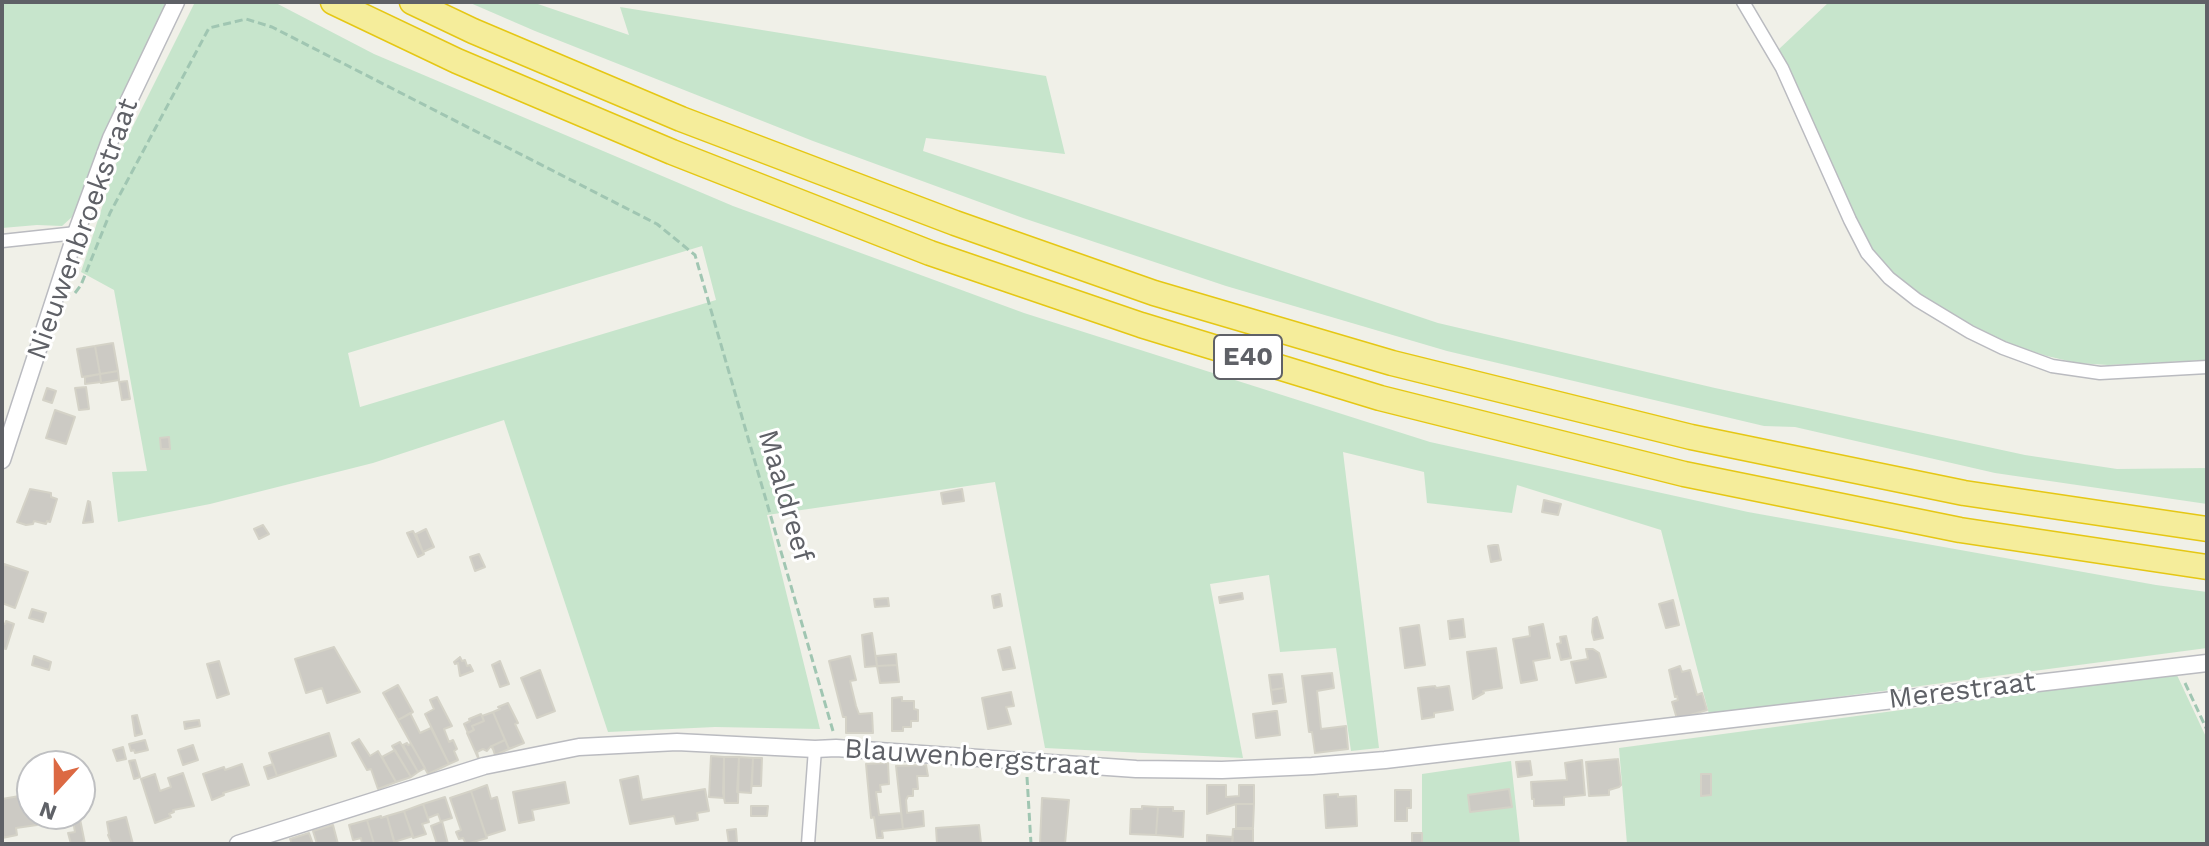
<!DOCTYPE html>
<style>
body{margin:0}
#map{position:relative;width:2209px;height:846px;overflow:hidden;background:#f0f0e8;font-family:"Work Sans",sans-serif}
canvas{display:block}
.frame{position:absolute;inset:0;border:4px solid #5f6167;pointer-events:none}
.north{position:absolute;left:16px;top:750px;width:80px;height:80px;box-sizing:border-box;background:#fff;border:2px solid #bfc0c2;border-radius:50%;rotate:201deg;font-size:22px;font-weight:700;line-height:32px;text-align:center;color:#5f6167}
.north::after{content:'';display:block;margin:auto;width:28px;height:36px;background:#dc6943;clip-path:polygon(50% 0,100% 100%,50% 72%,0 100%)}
</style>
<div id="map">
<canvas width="2209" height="846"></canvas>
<div class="frame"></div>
<div class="north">N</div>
</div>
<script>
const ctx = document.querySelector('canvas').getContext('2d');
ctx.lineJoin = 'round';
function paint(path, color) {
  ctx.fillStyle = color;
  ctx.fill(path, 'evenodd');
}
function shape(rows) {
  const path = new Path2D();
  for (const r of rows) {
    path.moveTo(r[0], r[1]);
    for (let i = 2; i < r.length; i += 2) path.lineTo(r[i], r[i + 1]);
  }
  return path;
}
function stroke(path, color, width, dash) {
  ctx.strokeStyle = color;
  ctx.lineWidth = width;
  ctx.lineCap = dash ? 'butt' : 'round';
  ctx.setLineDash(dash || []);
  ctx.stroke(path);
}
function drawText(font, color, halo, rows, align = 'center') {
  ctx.font = font + ' "Work Sans",sans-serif';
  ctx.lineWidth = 6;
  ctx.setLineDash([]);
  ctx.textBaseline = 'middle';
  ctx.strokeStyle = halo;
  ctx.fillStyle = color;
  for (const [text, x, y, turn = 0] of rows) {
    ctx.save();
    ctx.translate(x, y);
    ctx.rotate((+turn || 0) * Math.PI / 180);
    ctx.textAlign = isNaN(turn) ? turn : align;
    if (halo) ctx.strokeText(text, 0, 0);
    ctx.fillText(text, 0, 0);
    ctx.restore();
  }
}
const green = shape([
 [2,2,166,2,72,217,62,226,37,225,2,228],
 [195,2,274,2,374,54,733,206,1024,313,1430,442,1748,512,2156,585,2207,592,2207,648,1709,714,1661,530,1517,485,1512,513,1427,503,1424,472,1343,452,1379,748,1351,751,1336,648,1280,652,1269,575,1210,584,1243,758,1045,748,995,482,767,515,820,729,715,727,608,732,504,420,373,463,210,504,118,522,112,472,147,471,114,290,81,272,120,152],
 [702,246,716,300,360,407,348,353],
 [468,2,532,2,629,35,620,7,1046,76,1065,154,926,138,923,151,1438,323,1715,388,2025,455,2117,469,2207,468,2207,504,1995,473,1795,427,1764,426,1447,351,1226,286,1023,218,813,141,535,31],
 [1829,2,2207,2,2207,360,2108,365,2077,363,2047,356,2012,345,1950,314,1923,297,1884,267,1867,244,1778,50],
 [2176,673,2207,739,2207,844,1627,844,1619,748],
 [1511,761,1520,844,1422,844,1422,774]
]);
const building = shape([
 [113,343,118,371,100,374,95,346,113,343],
 [95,346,100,374,82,377,77,349,95,346],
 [118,371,119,380,101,383,100,374,118,371],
 [100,374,101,382,85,384,85,377,100,374],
 [127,381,130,399,122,400,119,382,127,381],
 [86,387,89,409,79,410,75,388,86,387],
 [47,388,56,391,52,403,43,400,47,388],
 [55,410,75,417,66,444,46,438,55,410],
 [169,437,170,449,161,449,160,438,169,437],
 [30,489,51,493,51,497,57,499,50,522,47,521,46,524,34,521,33,524,26,525,17,522,30,489],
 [962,489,964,501,943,504,941,493,962,489],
 [1544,500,1561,504,1558,515,1542,512,1544,500],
 [88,501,90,502,93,522,83,523,88,501],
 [263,525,269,534,259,539,254,529,263,525],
 [426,529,434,547,423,552,416,534,426,529],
 [413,531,424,554,418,557,407,533,413,531],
 [1494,545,1498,545,1501,560,1491,562,1488,546,1494,545],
 [479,554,485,567,475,571,470,557,479,554],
 [4,564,28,572,15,608,2,603,2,571,4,564],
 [1242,593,1243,599,1220,603,1219,597,1242,593],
 [1000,594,1002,606,994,608,992,596,1000,594],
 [888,598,889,606,875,607,874,599,888,598],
 [1673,600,1679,625,1666,628,1659,604,1673,600],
 [32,609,46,613,43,622,29,618,32,609],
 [1597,617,1603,638,1594,640,1592,632,1593,619,1597,617],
 [1463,619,1465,637,1450,639,1448,621,1463,619],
 [6,621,14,624,6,649,2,648,2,624,5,624,6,621],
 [1543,624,1550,658,1533,661,1537,680,1521,683,1513,639,1530,636,1529,627,1543,624],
 [1419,625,1425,665,1405,668,1400,628,1419,625],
 [872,633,877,666,865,667,862,635,872,633],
 [1566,636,1571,658,1561,660,1557,644,1561,643,1560,637,1566,636],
 [334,647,360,692,327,703,322,688,306,693,295,659,334,647],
 [1010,647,1015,668,1003,670,998,650,1010,647],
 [1496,648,1502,688,1483,691,1484,693,1473,699,1467,652,1496,648],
 [1586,649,1593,649,1599,653,1606,677,1576,683,1571,662,1588,659,1586,649],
 [896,654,897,665,877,666,876,656,896,654],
 [34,656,51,662,49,670,32,665,34,656],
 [850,656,856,680,850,681,856,706,859,714,872,713,873,733,846,733,846,717,843,717,829,661,850,656],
 [460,657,462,661,465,660,467,666,470,665,473,671,460,676,458,663,455,664,454,662,460,657],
 [219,661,229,694,217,698,207,664,219,661],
 [500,661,509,684,500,687,492,665,500,661],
 [897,665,899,682,880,683,877,666,897,665],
 [1680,666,1682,672,1690,670,1697,695,1702,693,1707,710,1677,719,1672,702,1678,700,1677,696,1675,697,1669,670,1680,666],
 [540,670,555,711,537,718,521,678,540,670],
 [1332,673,1334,688,1317,691,1321,729,1346,726,1348,749,1315,753,1312,732,1309,732,1302,676,1332,673],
 [1282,674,1284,688,1271,690,1269,675,1282,674],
 [398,685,413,712,398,720,383,693,398,685],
 [1435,686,1436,688,1449,686,1453,710,1434,713,1434,717,1422,719,1418,688,1435,686],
 [1284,688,1286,702,1273,704,1271,690,1284,688],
 [1011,692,1014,706,1006,707,1011,724,988,729,982,698,1011,692],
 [437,697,452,726,444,729,449,742,453,740,457,749,454,751,458,760,449,764,425,714,434,709,430,700,437,697],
 [902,697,902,701,914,701,914,709,918,710,918,721,911,721,911,727,903,727,903,731,892,731,892,698,902,697],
 [508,703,518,723,515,724,524,743,509,749,493,712,500,709,498,707,508,703],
 [1275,711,1277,711,1280,735,1256,738,1253,714,1275,711],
 [493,712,505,740,492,746,494,751,491,746,487,751,483,749,477,752,479,760,467,733,474,730,472,726,484,721,482,716,493,712],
 [410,713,420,733,431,728,449,764,428,774,398,720,410,713],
 [481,714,484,721,472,726,474,730,468,733,464,724,470,721,469,719,481,714],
 [137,715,142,734,135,736,132,716,137,715],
 [199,720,200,726,185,729,184,722,199,720],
 [329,733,336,756,277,776,269,753,329,733],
 [359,739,370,756,378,751,396,782,378,789,371,769,367,770,352,743,359,739],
 [145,740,148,750,135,753,134,750,131,751,129,744,145,740],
 [505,740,509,749,495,755,492,746,505,740],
 [400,742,418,772,411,777,392,746,400,742],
 [407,743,408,745,411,744,425,768,418,772,403,745,407,743],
 [193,745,198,760,183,765,178,750,193,745],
 [123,747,126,759,117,761,113,750,123,747],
 [395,750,411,777,396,782,382,757,395,750],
 [711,756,724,757,724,798,709,797,711,756],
 [724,757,739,757,738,803,725,803,723,793,724,757],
 [739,757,753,758,751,793,737,792,739,757],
 [753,758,762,758,761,786,752,786,753,758],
 [1618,759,1621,785,1619,787,1609,790,1609,795,1589,796,1586,762,1618,759],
 [135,760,140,777,134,779,129,761,135,760],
 [1582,760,1585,795,1564,797,1564,805,1534,806,1534,799,1532,799,1531,782,1567,780,1565,763,1582,760],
 [1530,761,1532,775,1518,777,1516,762,1530,761],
 [888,763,889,784,880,785,881,792,876,792,879,815,901,813,903,829,882,831,883,838,877,838,874,817,871,818,866,764,888,763],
 [242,764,249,785,223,793,224,795,212,800,203,774,224,767,225,770,242,764],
 [273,764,277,776,268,779,264,767,273,764],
 [926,765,928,776,917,776,918,789,913,789,913,796,908,796,906,800,907,813,923,811,924,826,903,829,896,766,926,765],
 [183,773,194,806,173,810,174,812,169,814,171,817,155,823,141,779,155,774,160,791,171,787,168,778,183,773],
 [1701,774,1711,774,1711,795,1701,796,1701,774],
 [638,776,642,800,705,789,709,811,697,813,698,820,676,824,674,816,630,824,620,780,638,776],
 [565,782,569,803,532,810,534,820,519,823,513,792,565,782],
 [487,785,491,799,497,797,505,830,486,836,471,791,487,785],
 [1207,785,1226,785,1226,797,1239,796,1239,785,1254,785,1254,804,1236,804,1207,814,1207,785],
 [1509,789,1512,807,1470,812,1468,795,1509,789],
 [1395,790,1411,790,1411,808,1407,808,1407,821,1395,821,1395,790],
 [471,791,487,838,466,844,463,838,459,839,456,832,461,830,450,798,471,791],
 [31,794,32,814,35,814,37,825,16,828,17,835,2,838,2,799,31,794],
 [1338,794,1338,797,1356,796,1357,826,1326,828,1324,795,1338,794],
 [445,797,452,818,442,821,448,844,437,844,431,826,441,822,438,814,428,818,423,804,445,797],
 [1042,798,1069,800,1065,844,1040,843,1042,798],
 [423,804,429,822,422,824,426,834,413,838,404,811,423,804],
 [1236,804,1254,804,1253,828,1236,828,1236,804],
 [751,806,768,806,767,816,751,816,751,806],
 [1142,806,1158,807,1156,835,1130,834,1131,809,1142,809,1142,806],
 [1158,807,1173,807,1173,811,1184,811,1183,837,1156,835,1158,807],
 [404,811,413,836,394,842,387,816,404,811],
 [50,814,79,814,85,844,71,844,68,833,75,832,73,821,52,826,50,814],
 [381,816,381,818,387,816,395,844,374,844,367,820,381,816],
 [126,817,133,844,112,844,108,835,109,834,107,822,126,817],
 [367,820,374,844,362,844,361,838,353,840,349,825,367,820],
 [333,825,338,844,317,844,313,831,333,825],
 [979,825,981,843,937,844,936,828,979,825],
 [736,829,737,843,729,844,727,830,736,829],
 [1233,829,1253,829,1253,844,1232,844,1233,829],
 [309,833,313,844,292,844,290,839,309,833],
 [1412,833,1422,833,1422,844,1412,844,1412,833],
 [1207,835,1233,837,1232,844,1207,844,1207,835]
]);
const path = shape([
 [75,293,81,285,110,213,209,28,246,19,272,27,657,224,695,255,833,731],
 [2185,683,2207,730],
 [1027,777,1031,844]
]);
const minor = shape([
 [1743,2,1782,68,1850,220,1867,253,1889,278,1917,300,1970,332,2003,348,2052,366,2100,373,2207,367],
 [2,241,76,233],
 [808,844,815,749]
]);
const tertiary = shape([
 [2,460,76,233,111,138,176,2],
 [238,844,484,766,579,747,677,742,815,749,836,748,1136,769,1222,770,1312,766,1385,760,2207,663]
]);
const motorway = shape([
 [333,2,457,61,672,152,930,253,1141,325,1380,398,1684,474,1960,530,2207,567],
 [412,2,473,31,681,119,955,223,1154,293,1392,363,1691,437,1964,493,2207,529]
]);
const shields = [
 [1248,357,68]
];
const shieldNames = [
 ["E40",1248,357]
];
const streetNames = [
 ["Nieuwenbroekstraat",83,229,-70],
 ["Maaldreef",785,496,74],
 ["Merestraat",1962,691,-7],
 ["Blauwenbergstraat",972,758,4]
];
paint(green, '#c7e5cc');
paint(building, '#cccac4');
stroke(building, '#d4d2c7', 2);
stroke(minor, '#babbc0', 15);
stroke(tertiary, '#babbc0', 19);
stroke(motorway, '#e5c714', 27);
stroke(path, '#a0c6b2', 3, [8, 4]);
stroke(minor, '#fff', 12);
stroke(tertiary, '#fff', 16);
stroke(motorway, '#f5ed9b', 24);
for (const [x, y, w] of shields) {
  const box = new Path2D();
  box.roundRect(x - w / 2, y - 22, w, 44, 6);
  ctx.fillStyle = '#fff';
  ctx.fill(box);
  stroke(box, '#5f6167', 2);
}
drawText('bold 26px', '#5f6167', null, shieldNames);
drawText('28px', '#5f6167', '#fff', streetNames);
</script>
